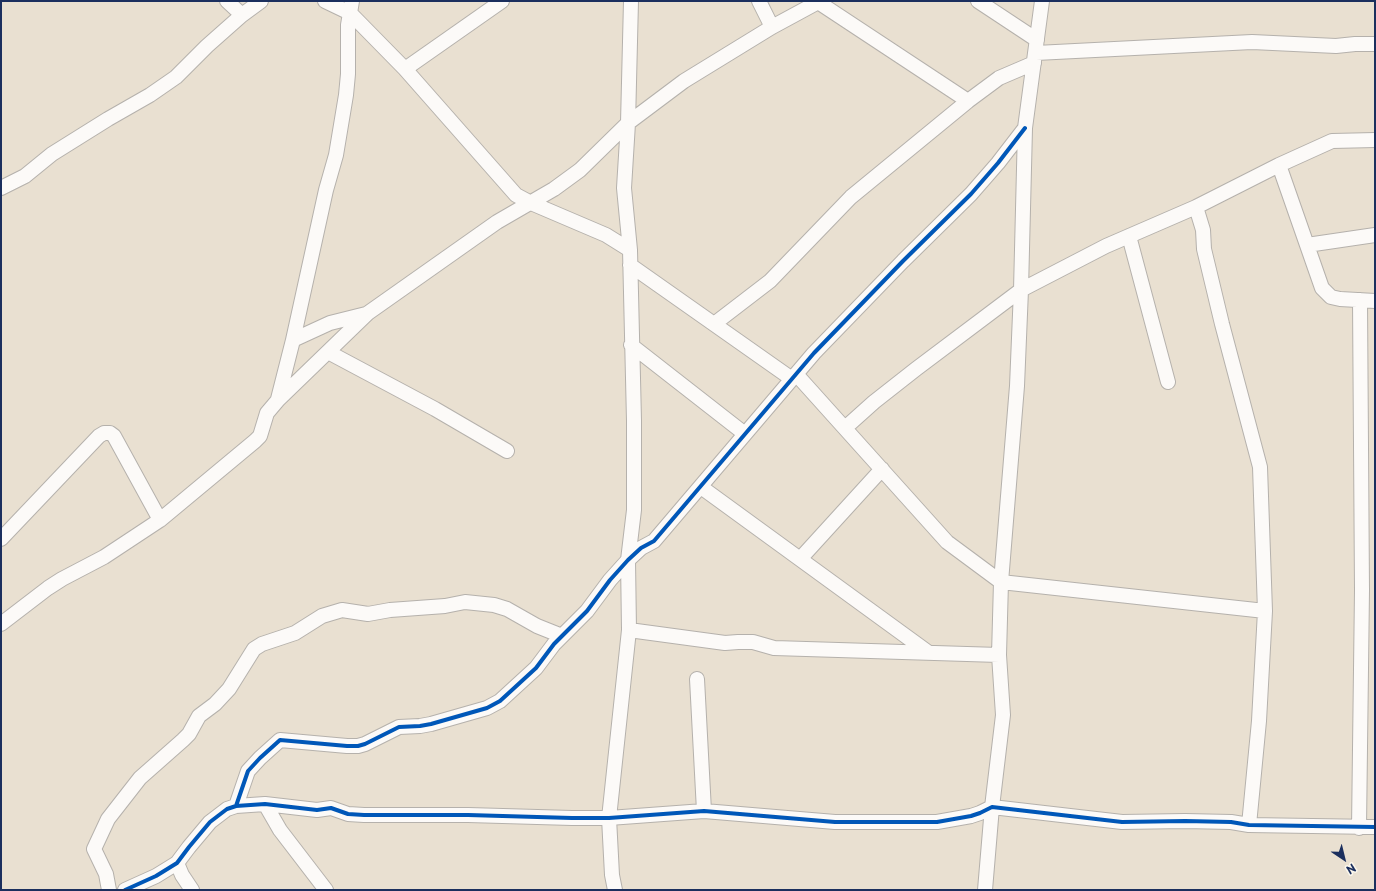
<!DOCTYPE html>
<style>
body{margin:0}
#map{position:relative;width:1376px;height:891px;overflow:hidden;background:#e9e0d1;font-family:"Playpen Sans",sans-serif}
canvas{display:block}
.frame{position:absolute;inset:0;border:2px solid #1b2f5e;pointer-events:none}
.north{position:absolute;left:1324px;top:839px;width:40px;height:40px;-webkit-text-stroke:3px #fbf7ec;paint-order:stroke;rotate:145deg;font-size:11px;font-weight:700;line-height:16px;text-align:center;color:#1b2f5e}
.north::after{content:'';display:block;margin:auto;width:14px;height:18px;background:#1b2f5e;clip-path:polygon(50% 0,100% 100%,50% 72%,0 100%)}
</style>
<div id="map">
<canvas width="1376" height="891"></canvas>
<div class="frame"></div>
<div class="north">N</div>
</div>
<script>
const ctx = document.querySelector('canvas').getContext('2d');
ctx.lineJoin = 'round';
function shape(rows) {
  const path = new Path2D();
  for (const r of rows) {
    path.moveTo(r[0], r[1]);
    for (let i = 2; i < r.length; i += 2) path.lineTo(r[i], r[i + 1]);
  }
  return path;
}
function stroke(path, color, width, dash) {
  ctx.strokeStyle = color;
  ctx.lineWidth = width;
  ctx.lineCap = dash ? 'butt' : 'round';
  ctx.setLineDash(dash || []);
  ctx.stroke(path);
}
const minor = shape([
 [227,1,242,15],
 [325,1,350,13,405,69,516,195,531,203,606,235,630,250],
 [759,1,772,27],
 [978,1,1037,40],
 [818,2,968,101],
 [1036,53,1252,42,1336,46,1355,44,1375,44],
 [405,69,502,1],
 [1279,165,1322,288,1331,297,1340,299,1375,301],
 [1,188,25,176,52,154,108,119,150,95,176,77,207,46,242,15,261,1],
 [1196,207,1203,230,1204,249,1222,324,1260,467,1265,611,1259,721,1249,825],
 [1129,236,1168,382],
 [1307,245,1375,235],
 [630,265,792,379],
 [714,324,770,281,851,197,968,101,999,78,1034,63],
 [293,340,330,323,366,314],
 [631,345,745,434],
 [328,352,435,409,507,451],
 [796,374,947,542,1001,582,1265,611],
 [278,399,293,340,326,190,336,155,346,95,348,74,348,25,352,1],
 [845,428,874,402,916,369,1021,290,1106,246,1196,207,1279,165,1332,141,1375,140],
 [701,487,929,653],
 [1,539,99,436,104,433,110,433,114,436,160,520],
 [800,559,882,469],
 [1,624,48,588,62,579,104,557,160,520,255,441,260,436,267,413,278,400,368,313,497,222,554,189,580,170,628,123,684,81,772,27,820,1],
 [629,630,725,643,738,642,753,642,774,648,999,655],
 [697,679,704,811],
 [265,804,280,830,326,890],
 [236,806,248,771,260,758,280,740,347,746,358,746,365,744,399,727,420,726,431,724,487,708,500,701,536,668,554,644,587,611,610,580,628,560,641,548,654,541,814,353,903,261,971,194,998,163,1025,128],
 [1359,828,1362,590,1360,300],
 [177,863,182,875,192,890],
 [109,890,106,874,94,849,108,819,140,778,183,740,189,734,199,716,215,704,229,689,254,649,262,644,295,633,322,616,342,610,368,614,390,610,445,606,465,602,494,605,507,609,537,626,562,636],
 [125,890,156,876,177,863,189,847,210,822,227,809,236,806,265,804,317,810,331,808,348,814,364,815,468,815,572,818,609,818,704,811,835,822,937,822,971,816,980,813,992,807,1122,822,1185,821,1231,822,1249,825,1375,827],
 [615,890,612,875,609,818,629,630,628,560,634,510,634,421,630,250,624,188,628,123,631,1],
 [985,890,992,807,1003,715,999,655,1001,582,1017,386,1021,290,1025,128,1042,1]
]);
const cycleway = shape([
 [236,806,248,771,260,758,280,740,347,746,358,746,365,744,399,727,420,726,431,724,487,708,500,701,536,668,554,644,587,611,610,580,628,560,641,548,654,541,814,353,903,261,971,194,998,163,1025,128],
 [125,890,156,876,177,863,189,847,210,822,227,809,236,806,265,804,317,810,331,808,348,814,364,815,468,815,572,818,609,818,704,811,835,822,937,822,971,816,980,813,992,807,1122,822,1185,821,1231,822,1249,825,1375,827]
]);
stroke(minor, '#b5b1ac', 16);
stroke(minor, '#fcfaf8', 14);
stroke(cycleway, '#0057b8', 4);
</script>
